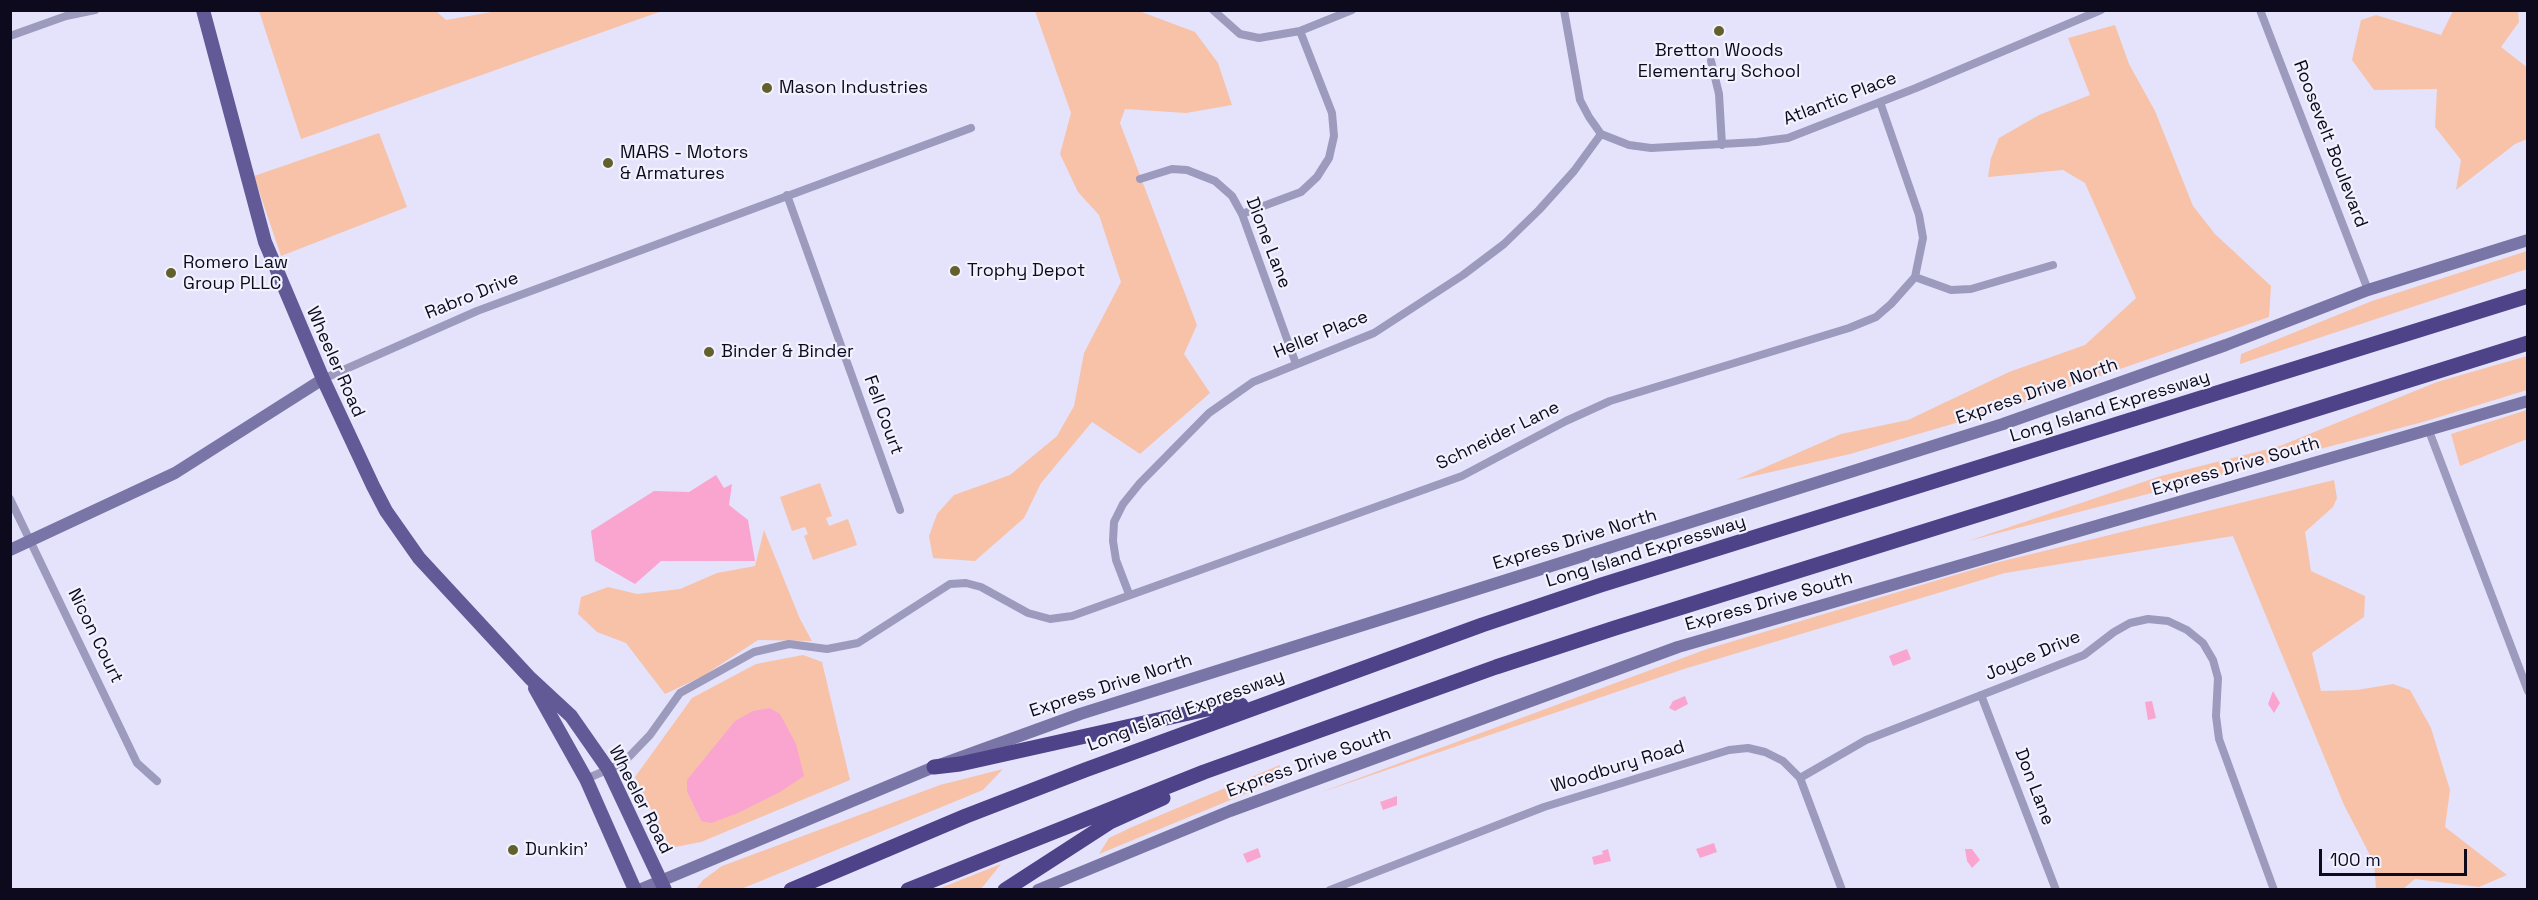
<!DOCTYPE html>
<style>
body{margin:0}
#map{position:relative;width:2538px;height:900px;overflow:hidden;background:#e4e3fb;font-family:"Space Grotesk",sans-serif}
canvas{display:block}
.frame{position:absolute;inset:0;border:12px solid #0d0a1e;pointer-events:none}
.scale{position:absolute;left:2319px;top:849px;width:148px;height:27px;box-sizing:border-box;border:3px solid #0d0a1e;border-top:0;padding-left:8px;font-size:18px;line-height:21px;white-space:nowrap;color:#0d0a1e;-webkit-text-stroke:4px #f2f2fe;paint-order:stroke}
</style>
<div id="map">
<canvas width="2538" height="900"></canvas>
<div class="frame"></div>
<div class="scale">100 m</div>
</div>
<script>
const ctx = document.querySelector('canvas').getContext('2d');
ctx.lineJoin = 'round';
function paint(path, color) {
  ctx.fillStyle = color;
  ctx.fill(path, 'evenodd');
}
function shape(rows) {
  const path = new Path2D();
  for (const r of rows) {
    path.moveTo(r[0], r[1]);
    for (let i = 2; i < r.length; i += 2) path.lineTo(r[i], r[i + 1]);
  }
  return path;
}
function stroke(path, color, width, dash) {
  ctx.strokeStyle = color;
  ctx.lineWidth = width;
  ctx.lineCap = dash ? 'butt' : 'round';
  ctx.setLineDash(dash || []);
  ctx.stroke(path);
}
function drawText(font, color, halo, rows, align = 'center') {
  ctx.font = font + ' "Space Grotesk",sans-serif';
  ctx.lineWidth = 4.5;
  ctx.setLineDash([]);
  ctx.textBaseline = 'middle';
  ctx.strokeStyle = halo;
  ctx.fillStyle = color;
  for (const [text, x, y, turn = 0] of rows) {
    ctx.save();
    ctx.translate(x, y);
    ctx.rotate((+turn || 0) * Math.PI / 180);
    ctx.textAlign = isNaN(turn) ? turn : align;
    if (halo) ctx.strokeText(text, 0, 0);
    ctx.fillText(text, 0, 0);
    ctx.restore();
  }
}
const green = shape([
 [259,11,436,11,446,20,497,11,662,11,301,139],
 [1035,11,1139,11,1195,32,1218,63,1232,105,1186,113,1125,109,1120,123,1197,325,1184,354,1210,393,1140,454,1092,422,1041,483,1024,518,975,561,933,558,929,536,937,514,954,495,1010,475,1057,436,1074,406,1084,353,1121,282,1099,215,1078,192,1060,154,1071,113],
 [2453,11,2518,11,2519,22,2501,47,2528,68,2527,139,2515,144,2456,190,2461,160,2435,127,2437,89,2374,90,2352,60,2361,20,2376,15,2441,35],
 [2115,25,2129,64,2155,111,2193,206,2215,234,2271,286,2269,317,2017,405,1850,454,1736,480,1841,434,1908,420,2009,372,2085,345,2136,298,2085,183,2063,170,1988,177,1991,158,1999,138,2039,115,2090,95,2068,38],
 [379,133,407,207,281,256,254,176],
 [2527,251,2527,269,2240,364,2241,354,2372,301],
 [2527,356,2527,390,2423,422,1968,541,2161,476,2280,446,2437,382],
 [2527,410,2527,439,2460,466,2451,434],
 [2334,480,2337,498,2333,507,2305,532,2311,571,2365,596,2364,617,2312,653,2321,691,2357,690,2393,684,2410,690,2431,728,2450,790,2445,827,2507,875,2479,887,2415,879,2403,889,2376,889,2374,863,2344,805,2233,536,2005,573,1684,669,1319,793,1707,649,1995,563],
 [820,483,832,516,826,518,829,526,848,519,857,545,813,560,804,536,808,534,805,527,792,531,780,497],
 [764,530,800,619,812,641,758,640,703,676,665,694,626,643,597,632,578,614,581,597,608,587,637,594,680,589,717,573,755,566],
 [803,655,822,662,850,780,701,842,670,848,635,777,692,698,756,664],
 [735,721,701,821,687,792],
 [1280,765,1279,780,1099,854,1109,838,1132,827],
 [1003,769,983,790,741,889,696,889,703,880,722,866,940,785],
 [1001,864,981,889,938,889]
]);
const water = shape([
 [716,475,724,488,732,484,729,505,748,520,755,561,661,561,635,584,595,561,591,531,654,491,689,492],
 [1907,649,1911,659,1893,666,1889,656],
 [2273,691,2280,703,2274,713,2268,704],
 [1685,696,1688,704,1675,711,1669,708,1673,701],
 [2152,701,2156,718,2148,720,2145,702],
 [770,708,780,714,796,744,804,776,780,792,738,813,711,823,701,821,687,792,687,780,735,721,753,711],
 [1397,796,1397,805,1383,810,1380,802],
 [1714,843,1717,852,1700,858,1696,849],
 [1258,848,1261,857,1247,863,1243,854],
 [1608,849,1611,861,1594,865,1592,857,1603,854,1602,851],
 [1965,849,1972,849,1980,860,1972,868,1967,861]
]);
const street = shape([
 [1213,10,1240,34,1259,38,1300,31,1352,10],
 [1564,10,1580,100,1589,117,1601,134,1629,145,1651,148,1757,142,1788,138,1916,88,2101,10],
 [2260,10,2368,290],
 [10,36,66,16,95,10],
 [1711,61,1719,94,1722,145],
 [1140,179,1172,169,1187,170,1215,181,1232,196,1242,214,1296,364],
 [787,195,900,510],
 [1242,214,1301,192,1317,177,1329,158,1334,136,1332,113,1300,31],
 [1915,277,1951,290,1971,289,2053,265],
 [323,379,477,311,971,128],
 [2429,431,2528,691],
 [10,499,137,763,157,781],
 [1129,594,1116,560,1113,541,1114,522,1123,504,1140,483,1209,413,1253,382,1374,333,1463,275,1504,244,1539,210,1574,171,1601,134],
 [1981,695,2056,890],
 [1800,778,1866,740,2084,655,2114,632,2130,623,2148,619,2168,621,2187,630,2203,643,2213,660,2218,678,2216,716,2219,739,2274,890],
 [586,779,623,763,650,735,680,693,754,652,789,644,827,649,858,643,950,584,966,583,981,587,1028,613,1050,619,1072,616,1462,476,1566,421,1610,401,1849,328,1876,317,1891,304,1915,277,1923,238,1919,215,1880,102],
 [1330,890,1544,807,1729,750,1748,748,1765,752,1783,761,1800,778,1842,890]
]);
const secondary = shape([
 [10,550,175,473,323,379],
 [639,890,934,767,1080,714,2003,424,2226,345,2368,290,2528,240],
 [1038,890,1230,811,1678,647,2528,401]
]);
const primary = shape([
 [203,10,265,242,323,379,373,486,386,511,419,558,530,678,571,716,608,769,665,890],
 [535,688,586,779,635,890]
]);
const highway = shape([
 [934,767,960,764,1207,709,1241,705],
 [791,890,966,816,1085,770,1482,625,1601,585,2528,296],
 [908,890,1204,772,1496,667,1615,628,2528,343],
 [1005,890,1110,822,1163,798]
]);
const markers = [
 [1719,31,6,"#62612e"],
 [767,88,6,"#62612e"],
 [608,163,6,"#62612e"],
 [955,271,6,"#62612e"],
 [171,273,6,"#62612e"],
 [709,352,6,"#62612e"],
 [513,850,6,"#62612e"]
];
const poiNames = [
 ["Bretton Woods",1719,51,"center"],
 ["Elementary School",1719,72,"center"],
 ["Mason Industries",779,88],
 ["MARS - Motors",620,153],
 ["& Armatures",620,174],
 ["Romero Law",183,263],
 ["Group PLLC",183,284],
 ["Trophy Depot",967,271],
 ["Binder & Binder",721,352],
 ["Dunkin'",525,850]
];
const streetNames = [
 ["Atlantic Place",1840,99,-21],
 ["Roosevelt Boulevard",2330,144,69],
 ["Dione Lane",1268,243,69],
 ["Rabro Drive",472,296,-22],
 ["Heller Place",1321,335,-22],
 ["Wheeler Road",335,362,66],
 ["Express Drive North",2037,392,-19],
 ["Long Island Expressway",2110,407,-17],
 ["Fell Court",883,415,70],
 ["Schneider Lane",1498,436,-26],
 ["Express Drive South",2236,467,-16],
 ["Express Drive North",1575,540,-17],
 ["Long Island Expressway",1646,552,-17],
 ["Express Drive South",1769,602,-16],
 ["Nicon Court",95,636,64],
 ["Joyce Drive",2033,656,-23],
 ["Express Drive North",1111,686,-18],
 ["Long Island Expressway",1186,711,-20],
 ["Express Drive South",1309,763,-20],
 ["Woodbury Road",1618,767,-17],
 ["Don Lane",2034,787,69],
 ["Wheeler Road",640,800,63]
];
paint(green, '#f7c2a8');
paint(water, '#f9a5cf');
stroke(street, '#9c9abd', 8);
stroke(secondary, '#7a75a7', 12);
stroke(primary, '#625a97', 14);
stroke(highway, '#4e4288', 15);
for (const [x, y, r, color] of markers) {
  const dot = new Path2D();
  dot.arc(x, y, r, 0, 2 * Math.PI);
  ctx.fillStyle = color;
  ctx.fill(dot);
  stroke(dot, '#f2f2fe', 2);
}
drawText('18px', '#0d0a1e', '#f2f2fe', poiNames, 'left');
drawText('18px', '#0d0a1e', '#f2f2fe', streetNames);
</script>
